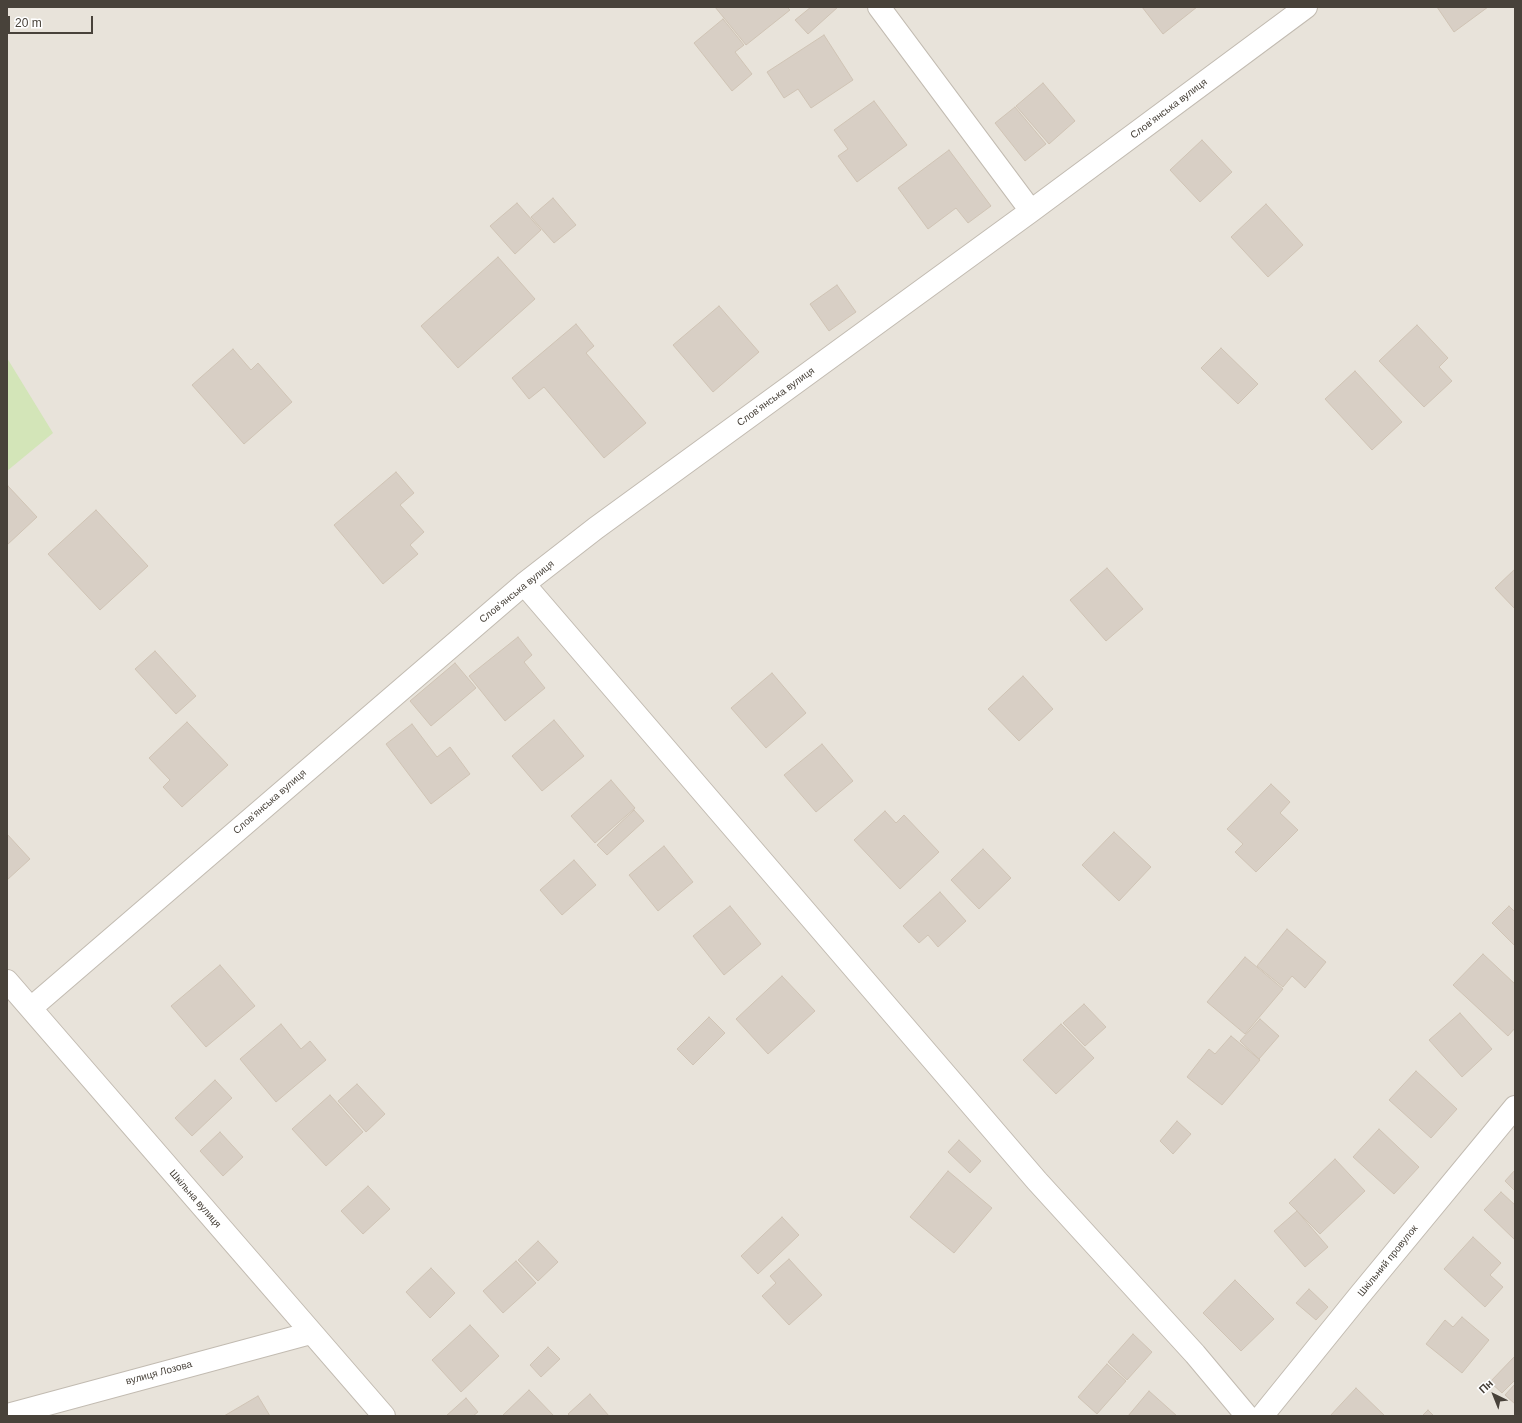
<!DOCTYPE html>
<meta charset="utf-8">
<style>
body{margin:0}
#map{position:relative;width:1522px;height:1423px;overflow:hidden;background:#f4f1eb;font-family:Arial,sans-serif}
canvas{display:block}
.frame{position:absolute;inset:0;border:8px solid #48423a;pointer-events:none}
.north{position:absolute;left:1474px;top:1375px;width:40px;height:40px;-webkit-text-stroke:3px #fff;paint-order:stroke;rotate:317deg;font-size:11px;font-weight:700;line-height:16px;text-align:center;color:#48423a}
.north::after{content:'';display:block;margin:auto;width:14px;height:18px;background:#48423a;clip-path:polygon(50% 0,100% 100%,50% 72%,0 100%)}
.scale{position:absolute;left:8px;top:16px;width:85px;height:18px;box-sizing:border-box;border:2px solid #48423a;border-top:0;padding-left:5px;font-size:12px;line-height:14px;white-space:nowrap;color:#48423a;-webkit-text-stroke:3px #fff;paint-order:stroke}
</style>
<div id="map">
<canvas width="1522" height="1423"></canvas>
<div class="frame"></div>
<div class="north">Пн</div>
<div class="scale">20 m</div>
</div>
<script>
const ctx = document.querySelector('canvas').getContext('2d');
ctx.lineJoin = 'round';
function paint(path, color) {
  ctx.fillStyle = color;
  ctx.fill(path, 'evenodd');
}
function shape(rows) {
  const path = new Path2D();
  for (const r of rows) {
    path.moveTo(r[0], r[1]);
    for (let i = 2; i < r.length; i += 2) path.lineTo(r[i], r[i + 1]);
  }
  return path;
}
function stroke(path, color, width, dash) {
  ctx.strokeStyle = color;
  ctx.lineWidth = width;
  ctx.lineCap = dash ? 'butt' : 'round';
  ctx.setLineDash(dash || []);
  ctx.stroke(path);
}
function drawText(font, color, halo, rows, align = 'center') {
  ctx.font = font + ' Arial,sans-serif';
  ctx.lineWidth = 3;
  ctx.setLineDash([]);
  ctx.textBaseline = 'middle';
  ctx.strokeStyle = halo;
  ctx.fillStyle = color;
  for (const [text, x, y, turn = 0] of rows) {
    ctx.save();
    ctx.translate(x, y);
    ctx.rotate((+turn || 0) * Math.PI / 180);
    ctx.textAlign = isNaN(turn) ? turn : align;
    if (halo) ctx.strokeText(text, 0, 0);
    ctx.fillText(text, 0, 0);
    ctx.restore();
  }
}
const residential = shape([
 [7,7,1515,7,1515,1416,7,1416]
]);
const green = shape([
 [7,358,53,433,7,471]
]);
const building = shape([
 [715,7,787,7,790,10,746,45,715,7],
 [811,7,838,7,808,34,795,20,811,7],
 [1142,7,1197,7,1163,34,1142,7],
 [1437,7,1488,7,1454,32,1437,7],
 [723,19,744,45,735,52,752,74,732,91,694,43,723,19],
 [824,35,853,80,811,108,798,89,784,98,767,72,824,35],
 [1043,83,1075,121,1049,144,1016,106,1043,83],
 [874,101,907,145,857,182,838,156,848,149,834,130,874,101],
 [1015,107,1046,144,1025,161,995,123,1015,107],
 [1202,140,1232,172,1200,202,1170,170,1202,140],
 [949,150,991,206,968,223,956,208,928,229,898,188,949,150],
 [553,198,576,225,554,243,531,217,553,198],
 [517,203,541,230,515,254,490,226,517,203],
 [1266,204,1303,245,1268,277,1231,237,1266,204],
 [498,257,535,299,458,368,421,326,498,257],
 [837,285,856,312,829,331,810,304,837,285],
 [719,306,759,352,713,392,673,345,719,306],
 [576,324,594,346,586,353,646,423,604,458,544,387,529,399,512,378,576,324],
 [1417,325,1448,358,1439,367,1452,381,1424,407,1379,361,1417,325],
 [1221,348,1258,384,1238,404,1201,368,1221,348],
 [233,349,251,370,258,363,292,402,244,444,192,385,233,349],
 [1355,371,1402,422,1372,450,1325,399,1355,371],
 [396,472,414,493,400,505,424,532,410,545,418,554,383,584,334,525,396,472],
 [8,486,37,517,7,545,7,487,8,486],
 [96,510,148,566,100,610,48,554,96,510],
 [1107,568,1143,609,1106,641,1070,600,1107,568],
 [1515,569,1515,609,1495,588,1515,569],
 [518,637,532,655,524,662,545,688,505,721,469,676,518,637],
 [155,651,196,696,176,714,135,669,155,651],
 [455,663,476,688,431,726,410,701,455,663],
 [772,673,806,713,766,748,731,708,772,673],
 [1023,676,1053,709,1019,741,988,709,1023,676],
 [554,720,584,756,542,791,512,756,554,720],
 [187,722,228,765,182,807,163,787,170,780,149,758,187,722],
 [412,724,437,757,450,747,470,774,431,804,386,744,412,724],
 [822,744,853,781,816,812,784,775,822,744],
 [611,780,635,808,595,843,571,816,611,780],
 [1271,784,1290,802,1280,813,1298,830,1256,872,1235,852,1243,844,1227,829,1271,784],
 [634,810,644,821,607,855,597,845,634,810],
 [885,811,896,823,904,815,939,852,900,889,854,840,885,811],
 [1114,832,1151,867,1119,901,1082,865,1114,832],
 [7,834,30,859,7,880,7,834],
 [664,846,693,882,658,911,629,875,664,846],
 [983,849,1011,878,979,909,951,880,983,849],
 [574,860,596,885,562,915,540,890,574,860],
 [940,892,966,921,938,947,928,935,919,943,903,926,940,892],
 [730,906,761,944,724,975,693,936,730,906],
 [1509,906,1515,912,1515,946,1492,923,1509,906],
 [1287,929,1326,962,1305,988,1292,976,1283,987,1257,966,1287,929],
 [1483,954,1515,984,1515,1028,1508,1036,1453,985,1483,954],
 [1245,957,1283,989,1245,1034,1207,1002,1245,957],
 [220,965,255,1006,206,1047,171,1006,220,965],
 [782,976,815,1011,768,1054,736,1019,782,976],
 [1084,1004,1106,1027,1085,1046,1063,1023,1084,1004],
 [1460,1013,1492,1049,1462,1077,1429,1040,1460,1013],
 [709,1017,725,1033,693,1065,677,1049,709,1017],
 [1260,1019,1279,1036,1259,1059,1240,1041,1260,1019],
 [281,1024,301,1049,310,1041,326,1060,276,1102,240,1059,281,1024],
 [1061,1024,1094,1058,1056,1094,1023,1060,1061,1024],
 [1231,1036,1260,1060,1222,1105,1187,1077,1209,1049,1215,1054,1231,1036],
 [1416,1071,1457,1109,1431,1138,1389,1100,1416,1071],
 [215,1080,232,1098,192,1136,175,1118,215,1080],
 [357,1084,385,1114,366,1132,338,1101,357,1084],
 [330,1095,363,1132,326,1166,292,1129,330,1095],
 [1177,1121,1191,1134,1173,1154,1160,1141,1177,1121],
 [1379,1129,1419,1167,1394,1194,1353,1157,1379,1129],
 [220,1132,243,1157,223,1176,200,1151,220,1132],
 [959,1140,981,1161,970,1173,948,1152,959,1140],
 [1335,1159,1365,1191,1320,1234,1289,1203,1335,1159],
 [1515,1170,1515,1191,1505,1181,1515,1170],
 [948,1171,992,1208,954,1253,910,1217,948,1171],
 [368,1186,390,1209,363,1234,341,1211,368,1186],
 [1501,1192,1515,1205,1515,1240,1484,1210,1501,1192],
 [1297,1211,1328,1247,1305,1267,1274,1231,1297,1211],
 [782,1217,799,1235,758,1274,741,1256,782,1217],
 [1473,1237,1501,1263,1490,1275,1503,1287,1485,1307,1444,1269,1473,1237],
 [538,1241,558,1262,538,1281,518,1260,538,1241],
 [789,1259,822,1295,789,1325,762,1296,776,1283,770,1276,789,1259],
 [516,1261,536,1283,503,1313,483,1291,516,1261],
 [431,1268,455,1293,430,1318,406,1292,431,1268],
 [1235,1280,1274,1319,1241,1351,1203,1313,1235,1280],
 [1309,1289,1328,1307,1316,1320,1296,1303,1309,1289],
 [1462,1317,1489,1340,1462,1373,1426,1344,1445,1320,1453,1327,1462,1317],
 [470,1325,499,1356,461,1392,432,1360,470,1325],
 [1133,1334,1152,1352,1127,1380,1108,1362,1133,1334],
 [548,1347,560,1359,541,1377,530,1365,548,1347],
 [1515,1356,1515,1380,1502,1393,1490,1382,1515,1356],
 [1107,1364,1126,1381,1097,1414,1078,1397,1107,1364],
 [1515,1384,1515,1404,1505,1395,1515,1384],
 [1356,1388,1385,1416,1330,1416,1356,1388],
 [529,1390,554,1416,502,1416,529,1390],
 [1149,1391,1177,1416,1128,1416,1149,1391],
 [590,1394,609,1416,570,1416,568,1414,590,1394],
 [258,1396,270,1416,224,1416,258,1396],
 [466,1398,478,1412,473,1416,446,1416,466,1398],
 [1428,1410,1434,1416,1422,1416,1428,1410]
]);
const minor = shape([
 [879,7,1031,211],
 [524,584,1037,1181,1195,1354,1247,1416],
 [7,981,384,1416],
 [31,1008,524,584,596,528,1031,211,1306,7],
 [7,1415,311,1333],
 [1262,1416,1359,1296,1515,1107]
]);
const streetNames = [
 ["Словʼянська вулиця",1169,109,-37],
 ["Словʼянська вулиця",776,397,-36],
 ["Словʼянська вулиця",517,592,-39],
 ["Словʼянська вулиця",270,802,-41],
 ["Шкільна вулиця",195,1199,49],
 ["Шкільний провулок",1388,1261,-51],
 ["вулиця Лозова",159,1373,-15]
];
paint(residential, '#e8e3da');
paint(green, '#d3e5b8');
paint(building, '#d8cfc5');
stroke(building, '#d0c4b5', 1);
stroke(minor, '#c2bbb1', 24);
stroke(minor, '#fff', 22);
drawText('10px', '#48423a', '#fff', streetNames);
</script>
